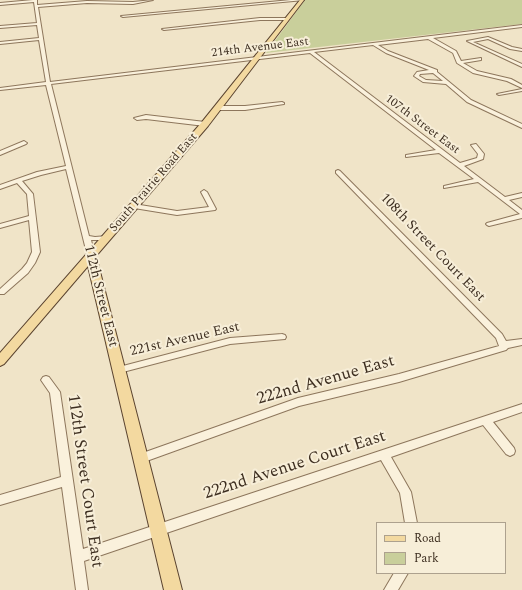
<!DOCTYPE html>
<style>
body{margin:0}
#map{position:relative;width:522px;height:590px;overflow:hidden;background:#f0e4c8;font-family:Spectral,serif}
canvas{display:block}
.legend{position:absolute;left:376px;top:522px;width:130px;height:52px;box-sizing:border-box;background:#f7eed8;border:1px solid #ada18e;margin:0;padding:5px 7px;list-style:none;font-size:12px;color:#3d2e20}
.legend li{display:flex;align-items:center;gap:8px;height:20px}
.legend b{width:20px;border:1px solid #ada18e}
</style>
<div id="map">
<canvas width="522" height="590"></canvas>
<ul class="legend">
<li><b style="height:5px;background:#f3d9a0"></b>Road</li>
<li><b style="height:11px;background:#c9cf9b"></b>Park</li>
</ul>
</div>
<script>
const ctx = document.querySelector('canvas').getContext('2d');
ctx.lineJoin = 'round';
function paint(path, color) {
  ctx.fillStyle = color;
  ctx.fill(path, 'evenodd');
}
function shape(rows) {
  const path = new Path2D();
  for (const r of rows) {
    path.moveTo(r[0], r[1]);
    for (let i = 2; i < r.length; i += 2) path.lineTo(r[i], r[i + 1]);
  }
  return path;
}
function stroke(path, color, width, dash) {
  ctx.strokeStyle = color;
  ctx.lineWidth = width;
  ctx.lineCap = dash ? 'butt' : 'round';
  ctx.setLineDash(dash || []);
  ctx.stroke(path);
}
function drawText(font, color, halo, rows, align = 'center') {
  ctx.font = font + ' Spectral,serif';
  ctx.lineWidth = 4;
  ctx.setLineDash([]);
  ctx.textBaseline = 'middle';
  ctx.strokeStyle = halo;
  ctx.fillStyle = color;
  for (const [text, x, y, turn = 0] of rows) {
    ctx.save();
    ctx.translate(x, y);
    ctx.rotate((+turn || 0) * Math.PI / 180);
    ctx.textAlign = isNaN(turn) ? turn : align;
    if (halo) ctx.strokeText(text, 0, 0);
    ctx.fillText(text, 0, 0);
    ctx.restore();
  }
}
const green = shape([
 [305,0,522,0,522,24,266,53]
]);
const minor = shape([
 [33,0,37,0,37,5,87,1,133,2,153,0,133,4,87,3,38,7,50,82,522,25,522,27,433,38,456,51,461,61,481,58,481,60,463,63,477,71,511,79,522,85,522,88,507,81,473,73,457,63,453,53,428,39,378,45,388,51,437,70,437,72,471,100,522,124,522,128,467,102,446,84,423,82,414,76,417,72,429,70,386,53,373,45,314,52,460,163,477,158,478,154,471,145,476,144,484,154,483,159,464,166,505,197,522,193,522,197,509,200,522,210,522,218,489,226,487,225,486,224,487,223,520,214,478,182,444,188,444,186,474,179,439,153,406,157,406,155,436,150,310,53,51,84,89,236,95,237,107,236,111,238,107,240,91,240,95,256,91,258,88,258,66,169,41,175,22,181,33,194,40,252,35,263,28,273,4,294,0,294,0,289,22,269,27,263,32,252,29,220,0,228,0,224,29,216,27,194,17,183,0,189,0,185,37,172,66,166,46,85,0,90,0,88,46,82,39,40,0,44,0,42,39,38,37,25,0,28,0,26,37,23,34,2,0,5,0,3,33,0],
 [433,73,443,81,426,80,419,76,420,74,433,73],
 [291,0,304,0,123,17,121,16,291,0],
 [260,18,286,18,288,19,286,20,260,20,164,30,162,29,260,18],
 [488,37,512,47,522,49,522,51,510,49,488,39,473,42,522,64,522,67,467,41,488,37],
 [522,89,522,91,499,95,497,94,522,89],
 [282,102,284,103,284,104,245,110,217,110,214,108,217,106,245,106,282,102],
 [146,115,205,122,208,124,205,126,146,119,137,120,134,118,146,115],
 [24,141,27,143,26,144,0,155,0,151,24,141],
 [338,170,340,171,502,334,506,341,522,339,522,345,508,348,506,350,399,382,299,406,141,463,137,461,136,458,137,455,298,398,399,374,499,346,496,338,336,173,336,171,338,170],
 [204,190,207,192,216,209,215,210,177,215,134,208,131,206,134,204,177,211,209,207,201,192,204,190],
 [282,334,285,335,286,337,285,339,230,344,119,373,116,372,114,370,116,368,119,367,230,338,282,334],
 [46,376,49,377,60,392,83,549,522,404,522,412,493,422,514,448,515,451,514,454,510,456,506,454,483,425,391,457,411,492,417,523,405,523,400,493,381,460,84,561,88,590,76,590,62,487,0,505,0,495,61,477,50,393,41,380,43,377,46,376],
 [394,573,408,573,398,590,384,590,394,573]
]);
const major = shape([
 [300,0,304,0,208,126,96,256,182,590,164,590,88,266,4,364,0,366,0,353,202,122,300,0]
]);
const farStreetnames = [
 ["214th Avenue East",260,48,-7],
 ["107th Street East",422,125,37],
 ["South Prairie Road East",154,183,-49]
];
const streetNames = [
 ["108th Street Court East",432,248,46],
 ["112th Street East",100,296,76],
 ["221st Avenue East",185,340,-13]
];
const nearStreetnames = [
 ["222nd Avenue East",326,381,-16],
 ["222nd Avenue Court East",295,466,-18],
 ["112th Street Court East",84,481,82]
];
paint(green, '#c9cf9b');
stroke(minor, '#8d765c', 2);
stroke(major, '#5b4430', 2);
paint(minor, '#faf1dc');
paint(major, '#f3d9a0');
drawText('12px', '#3d2e20', '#f7eed8', farStreetnames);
drawText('14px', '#3d2e20', '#f7eed8', streetNames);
drawText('17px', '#3d2e20', '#f7eed8', nearStreetnames);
</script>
